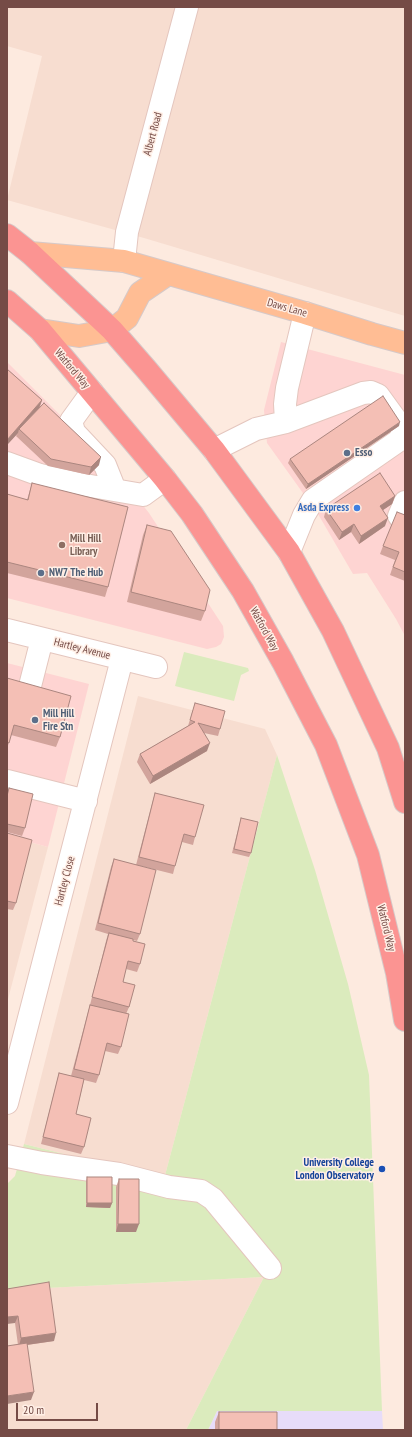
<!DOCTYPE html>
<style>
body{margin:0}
#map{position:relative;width:412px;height:1437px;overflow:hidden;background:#fdeadf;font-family:"PT Sans Narrow",sans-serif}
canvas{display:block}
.frame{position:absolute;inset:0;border:8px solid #754b46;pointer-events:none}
.scale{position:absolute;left:16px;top:1403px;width:82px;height:18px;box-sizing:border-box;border:2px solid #754b46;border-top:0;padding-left:5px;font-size:12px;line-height:14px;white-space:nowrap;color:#754b46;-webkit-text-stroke:3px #ffefe6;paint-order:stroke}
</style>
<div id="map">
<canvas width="412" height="1437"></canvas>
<div class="frame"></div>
<div class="scale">20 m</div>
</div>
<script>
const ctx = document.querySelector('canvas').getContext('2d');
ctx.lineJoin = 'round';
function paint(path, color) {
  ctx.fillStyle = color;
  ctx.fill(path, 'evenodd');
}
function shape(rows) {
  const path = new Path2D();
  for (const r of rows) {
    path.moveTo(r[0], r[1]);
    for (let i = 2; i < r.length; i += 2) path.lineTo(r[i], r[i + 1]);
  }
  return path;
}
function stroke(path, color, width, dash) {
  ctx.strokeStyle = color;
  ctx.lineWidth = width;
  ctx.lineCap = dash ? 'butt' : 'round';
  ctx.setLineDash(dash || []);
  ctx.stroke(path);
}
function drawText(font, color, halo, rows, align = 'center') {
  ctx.font = font + ' "PT Sans Narrow",sans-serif';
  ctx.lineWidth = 3;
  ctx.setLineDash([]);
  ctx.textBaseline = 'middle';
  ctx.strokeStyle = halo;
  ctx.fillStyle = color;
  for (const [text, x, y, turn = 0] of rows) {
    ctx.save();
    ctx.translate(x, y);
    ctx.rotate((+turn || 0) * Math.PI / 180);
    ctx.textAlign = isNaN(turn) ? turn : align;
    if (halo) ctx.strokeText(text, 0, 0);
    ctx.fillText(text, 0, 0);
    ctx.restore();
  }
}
const residential = shape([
 [7,7,405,7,405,316,144,238,7,200,42,56,7,46],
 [138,696,265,729,277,755,164,1179,24,1144],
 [7,836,48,847,7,1003],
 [264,1277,186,1430,7,1430,7,1290]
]);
const commercial = shape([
 [281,342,405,375,405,636,396,619,367,573,353,574,318,514,267,443,264,410],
 [7,362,114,469,149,513,223,626,224,637,221,644,216,647,207,649,7,598],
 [7,663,89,684,48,847,7,836]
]);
const education = shape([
 [217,1411,382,1411,383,1430,208,1430]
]);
const green = shape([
 [184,652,248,668,249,671,241,675,234,701,175,686],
 [277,755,315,870,348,984,369,1075,382,1411,217,1411,208,1430,186,1430,264,1277,7,1290,7,1184,15,1176,24,1144,164,1179]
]);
const minor = shape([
 [124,261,127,232,187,7],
 [92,392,71,421,74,432,105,465,115,490],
 [286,422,285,404,287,388,305,313],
 [214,450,256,429,286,422,363,393,371,392,378,395,399,424,402,431,401,439,313,500,304,515,289,552],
 [7,463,40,475,79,484,143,495,165,479],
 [399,516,405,502],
 [7,630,156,667],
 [29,690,42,639],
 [7,781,86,801],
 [7,1103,122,659],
 [7,1156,42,1163,119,1174,169,1187,201,1191,213,1199,270,1268]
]);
const major = shape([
 [30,253,124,261,305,313,372,334,405,343],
 [40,330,79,336,112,330,127,318,140,293,168,274]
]);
const highway = shape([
 [7,235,30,253,112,330,146,369,214,450,289,552,333,631,388,748,405,802],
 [7,301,40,330,165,479,192,514,243,591,283,662,326,745,368,855,397,973,405,1020]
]);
const wall = shape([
 [7,369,42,400,40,407,99,465,89,475,48,466,16,436,18,433,7,445],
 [399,426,306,489,288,463,290,459],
 [32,483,108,587,105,597,7,573,7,494,27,500],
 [395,496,392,504,383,510,385,526,359,544,351,532,339,540,324,517,326,509],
 [405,515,405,581,390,575,395,560,380,554,383,546],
 [147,525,205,611,201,621,127,602,143,535],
 [7,678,60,737,56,747,11,735,7,749],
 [195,703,220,729,218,736,204,733,207,751,150,784,137,762,140,754,188,726],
 [9,788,25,828,22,836,7,832,7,794],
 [155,793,195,837,193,845,182,842,175,866,173,874,141,866,140,934,137,941,133,940,140,964,137,972,126,969,123,982,129,1007,126,1014,121,1047,118,1054,105,1051,99,1075,96,1083,84,1080,76,1114,84,1147,81,1154,41,1144,57,1081,59,1073,71,1076,88,1012,90,1005,106,941,108,934,95,930,111,867,114,859,136,865,153,800],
 [241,818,251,853,249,857,232,853],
 [7,833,16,903,13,910,7,909],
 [87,1177,112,1203,110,1208,86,1207,86,1181],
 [119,1179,136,1232,116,1232,116,1187],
 [7,1289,54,1341,27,1345,31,1400,18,1345,15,1323],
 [219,1412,277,1430,215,1430,215,1422]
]);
const shadedWall = shape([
 [42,400,39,408,19,429,18,433,7,445,7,440],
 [400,422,399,426,306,489,308,484],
 [101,457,99,465,89,475,91,467],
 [395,496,392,504,377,514,380,506],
 [388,518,385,526,359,544,361,536],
 [354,524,351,532,339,540,342,532],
 [210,743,207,751,150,784,153,776],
 [87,1203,112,1203,110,1208,86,1207],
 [118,1224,139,1224,136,1232,116,1232],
 [18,1316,15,1323,7,1324,7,1317],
 [56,1333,54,1341,19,1346,21,1338],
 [34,1392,31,1400,7,1404,7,1396]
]);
const building = shape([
 [7,369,42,400,7,440,7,369],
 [383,396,400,422,308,484,290,459,383,396],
 [44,403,101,457,91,467,51,459,19,429,44,403],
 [380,473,395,496,380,506,388,518,361,536,354,524,342,532,326,509,380,473],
 [32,483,128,507,108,587,7,562,7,494,28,500,32,483],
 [397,512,405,515,405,572,393,567,399,552,383,546,397,512],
 [147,525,171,531,210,590,205,611,131,592,147,525],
 [7,678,71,696,60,737,14,725,9,743,7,742,7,678],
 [195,703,225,711,220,729,198,723,210,743,153,776,140,754,195,722,190,720,195,703],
 [9,788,33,794,25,828,7,824,7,796,9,788],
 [155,793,204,805,195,837,184,834,175,866,139,857,155,793],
 [241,818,258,822,251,853,234,849,241,818],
 [7,833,32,840,16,903,7,901,7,833],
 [114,859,156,870,140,934,98,923,114,859],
 [109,933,133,939,133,941,145,944,140,964,128,961,123,982,135,985,129,1007,92,997,109,933],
 [90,1005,129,1014,121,1047,107,1043,99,1075,74,1069,90,1005],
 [59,1073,84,1079,76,1114,91,1118,84,1147,43,1137,59,1073],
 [87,1177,112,1177,112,1203,87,1203,87,1177],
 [119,1179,139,1179,139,1224,118,1224,119,1179],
 [49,1282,56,1333,21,1338,18,1316,7,1317,7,1289,49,1282],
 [27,1343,34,1392,7,1396,7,1346,27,1343],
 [219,1412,277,1412,277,1430,219,1430,219,1412]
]);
const markers = [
 [347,453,4,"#5c6f8a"],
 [357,508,4,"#3f7fe0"],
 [62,545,4,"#8d6e63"],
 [41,573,4,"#5c6f8a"],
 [35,720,4,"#5c6f8a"],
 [382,1169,4,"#1a4fb4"]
];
const streetNames = [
 ["Albert Road",153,134,-75],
 ["Daws Lane",287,308,16],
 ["Watford Way",72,369,50],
 ["Watford Way",264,629,61],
 ["Hartley Avenue",82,649,14],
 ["Hartley Close",65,881,-75],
 ["Watford Way",386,928,76]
];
const serviceNames = [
 ["Esso",355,453],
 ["NW7 The Hub",49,573],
 ["Mill Hill",43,714],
 ["Fire Stn",43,727]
];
const shopNames = [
 ["Asda Express",349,508]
];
const educationNames = [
 ["Mill Hill",70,539],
 ["Library",70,552]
];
const transitNames = [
 ["University College",374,1163],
 ["London Observatory",374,1176]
];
paint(residential, '#f7ddd0');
paint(commercial, '#fed4d2');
paint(education, '#e7dcf9');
paint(green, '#dbebbd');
stroke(minor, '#e4c6be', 24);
stroke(major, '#d6c9c8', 24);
stroke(highway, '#d6c9c8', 24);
stroke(minor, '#fff', 22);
stroke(major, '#ffbd94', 22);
stroke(highway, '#fb9492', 22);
paint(wall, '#d2a49c');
paint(shadedWall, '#ab867f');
paint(building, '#f4bfb5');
stroke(building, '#ab867f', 1);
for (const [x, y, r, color] of markers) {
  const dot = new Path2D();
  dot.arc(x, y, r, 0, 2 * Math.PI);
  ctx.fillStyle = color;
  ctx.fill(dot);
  stroke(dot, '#ffefe6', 1.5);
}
drawText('11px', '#754b46', '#ffefe6', streetNames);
drawText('bold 11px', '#4e5e75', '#ffefe6', serviceNames, 'left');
drawText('bold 11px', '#366cbe', '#ffefe6', shopNames, 'right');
drawText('bold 11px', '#785e54', '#ffefe6', educationNames, 'left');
drawText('bold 11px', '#164399', '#ffefe6', transitNames, 'right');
</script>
